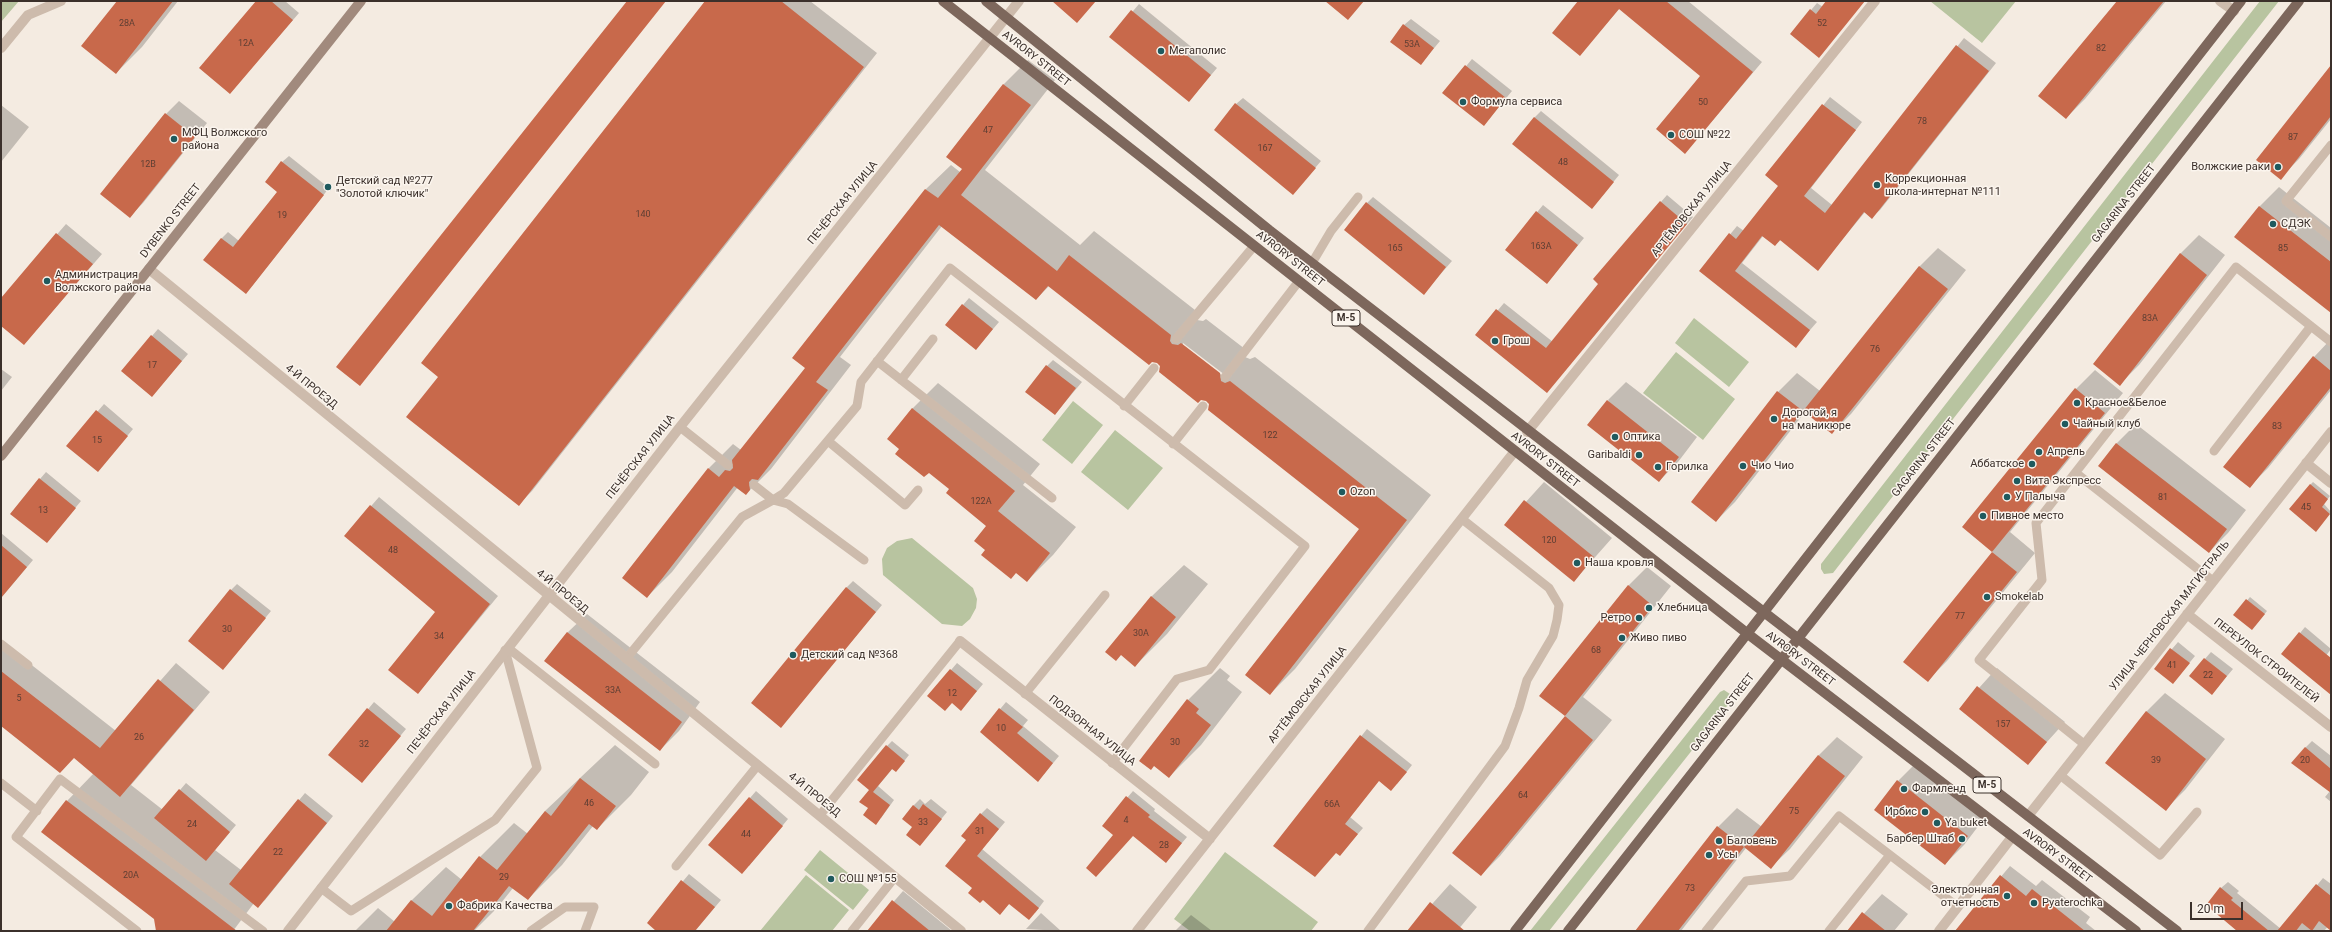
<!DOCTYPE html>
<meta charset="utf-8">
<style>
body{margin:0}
#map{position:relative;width:2332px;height:932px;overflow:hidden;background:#f4ebe1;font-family:Roboto,sans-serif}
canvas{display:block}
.frame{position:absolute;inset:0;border:2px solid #3b302b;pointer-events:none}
.scale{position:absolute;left:2190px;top:902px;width:53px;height:18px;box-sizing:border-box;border:2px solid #3b302b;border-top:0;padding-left:5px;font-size:12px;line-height:14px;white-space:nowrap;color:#3b302b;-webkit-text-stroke:3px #fbf5ee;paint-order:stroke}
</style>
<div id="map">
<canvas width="2332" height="932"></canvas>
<div class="frame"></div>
<div class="scale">20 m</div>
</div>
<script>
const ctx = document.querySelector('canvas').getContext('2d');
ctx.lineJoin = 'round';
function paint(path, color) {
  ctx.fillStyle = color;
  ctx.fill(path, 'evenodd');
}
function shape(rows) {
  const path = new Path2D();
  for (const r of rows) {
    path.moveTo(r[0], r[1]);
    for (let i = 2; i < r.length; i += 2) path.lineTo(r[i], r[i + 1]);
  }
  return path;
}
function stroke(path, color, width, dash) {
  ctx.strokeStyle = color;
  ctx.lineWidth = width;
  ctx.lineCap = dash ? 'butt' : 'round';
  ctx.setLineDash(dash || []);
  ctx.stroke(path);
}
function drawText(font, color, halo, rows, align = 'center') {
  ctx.font = font + ' Roboto,sans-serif';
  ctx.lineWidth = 3;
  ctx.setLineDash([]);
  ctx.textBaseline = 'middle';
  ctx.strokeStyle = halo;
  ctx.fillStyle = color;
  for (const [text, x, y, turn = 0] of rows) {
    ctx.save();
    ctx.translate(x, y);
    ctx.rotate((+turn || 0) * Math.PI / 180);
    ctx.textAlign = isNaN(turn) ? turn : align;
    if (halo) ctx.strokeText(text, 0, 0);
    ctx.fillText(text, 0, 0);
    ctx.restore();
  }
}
const green = shape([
 [1,1,19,1,1,22],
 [1930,1,2016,1,1982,43],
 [2260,1,2279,1,1833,573,1824,574,1821,569,1821,564],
 [1694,318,1749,362,1729,387,1675,343],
 [1676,352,1735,399,1703,440,1643,393],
 [1073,401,1103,425,1072,464,1042,440],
 [1115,430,1163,468,1128,510,1081,472],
 [912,538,973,588,977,599,976,608,970,619,962,626,942,624,883,575,882,559,887,548,897,541],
 [1724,690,1730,694,1731,701,1549,931,1530,931,1720,692],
 [820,850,869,890,853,910,804,870],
 [1225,852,1318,922,1311,931,1190,931,1174,919],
 [806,875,849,910,832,931,760,931]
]);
const shadow = shape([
 [119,1,178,1,142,47,116,73],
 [257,1,285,1,299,13,230,93],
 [706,1,810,1,877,53,532,491,519,504],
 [1580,1,1688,1,1762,62,1685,153,1701,76,1620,8,1580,54],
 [1828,1,1865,1,1791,34,1817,3,1823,7],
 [2118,1,2166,1,2085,99,2066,118],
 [1139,4,1217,68,1189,101,1111,37],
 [1411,19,1440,41,1421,64,1404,25],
 [1964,38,1996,63,1880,210,1872,217,1865,212,1818,269,1781,240,1775,245,1763,236,1742,263,1817,322,1796,346,1700,271,1737,226,1744,231,1779,185,1767,175,1830,97,1862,122,1811,188,1832,205],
 [1472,59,1512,91,1484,125,1444,93],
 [1028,60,1055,80,985,170,1080,245,1094,231,1195,310,1197,320,1203,321,1206,319,1245,349,1245,357,1250,359,1255,357,1431,495,1295,669,1270,694,1360,528,1207,400,1158,362,1049,286,1036,299,942,226,840,357,851,365,771,469,746,494,738,487,672,572,647,597,624,578,709,468,733,444,741,450,806,368,794,358,926,189,951,165,960,172,963,169,947,157,1004,84],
 [1183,343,1225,375,1224,377,1183,345],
 [2331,67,2331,119,2299,159,2280,178],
 [1243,98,1321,161,1293,194,1236,104],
 [179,101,207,123,143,203,130,216,102,194,166,114],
 [1,105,29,127,1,162],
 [1541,111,1619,175,1598,201,1534,118],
 [289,156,329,188,252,286,221,239,228,232,239,241,278,191,282,162],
 [2279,187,2331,228,2331,312,2236,237,2260,206],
 [1667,195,1693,217,1547,391,1477,335,1504,303,1553,342,1600,284,1594,279],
 [1373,197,1452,261,1424,293,1367,203],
 [1543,205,1584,238,1553,276,1506,250],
 [66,224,102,254,24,344,1,324,1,299],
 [2199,235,2225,255,2139,365,2120,384,2180,254],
 [1938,248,1966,270,1851,414,1832,433,1805,412,1735,502,1716,521,1778,392,1797,373,1820,391,1919,267],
 [969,298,999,322,976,349,963,305],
 [158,329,188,354,152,396,152,336],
 [2331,339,2331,390,2268,468,2249,487,2314,357],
 [1053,360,1082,382,1055,414,1047,366],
 [1,369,12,377,1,391],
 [2095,370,2123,393,2010,532,2035,553,1947,661,1928,680,1905,661,1993,552,1963,527,2076,389],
 [1626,382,1697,437,1678,462,1659,481,1608,400],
 [938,383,1040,464,1023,485,1076,527,1053,555,1027,581,987,550,988,526,950,489,901,448,912,409],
 [104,404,133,429,98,471,68,446],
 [2136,424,2246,510,2228,533,2209,552,2099,466,2117,443],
 [46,472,81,501,47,542,40,479],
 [1544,482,1612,538,1574,581,1505,525],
 [2313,482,2330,496,2324,504,2331,512,2318,527,2310,485],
 [379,497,498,596,418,693,436,612,345,536],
 [1,533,33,560,1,598],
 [1184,565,1208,584,1167,634,1135,666,1121,654,1107,652,1152,596],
 [1647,567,1671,586,1583,697,1612,720,1500,856,1481,875,1454,852,1566,716,1541,696,1628,586],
 [853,581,882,605,781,726,846,588],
 [237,584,271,611,229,662,231,590],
 [2250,597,2267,611,2255,626,2235,615],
 [587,614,700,702,679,731,660,750,546,660,568,632],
 [2305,627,2331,649,2325,657,2331,662,2331,692,2283,654],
 [1,641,116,731,176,663,210,692,131,785,163,810,186,783,236,825,215,850,241,870,305,793,333,816,265,900,258,906,254,903,233,931,157,931,155,918,67,801,94,773,74,757,1,725],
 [2178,642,2195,656,2173,683,2155,669],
 [2211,652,2233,669,2212,694,2190,676],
 [957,663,983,684,967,703,952,702,929,696],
 [1220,668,1230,676,1227,680,1242,692,1201,745,1169,777,1188,700],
 [1997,668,2065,722,2028,763,1960,709],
 [2165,693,2225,739,2185,790,2166,809,2146,712],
 [374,702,406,729,368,775,330,755],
 [1006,702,1028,720,1023,726,1059,756,1044,774,981,732],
 [1367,729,1412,765,1397,784,1379,780,1350,817,1363,828,1340,855,1336,852,1274,846],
 [1837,737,1863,757,1790,849,1771,867,1746,848,1681,931,1637,931,1718,827,1737,808,1762,827,1818,756],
 [892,741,909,755,901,765,893,768,878,786,894,800,881,818,869,808,870,790,887,746],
 [2312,741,2331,756,2331,802,2325,797,2330,791,2305,748],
 [615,745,649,772,631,795,597,829,593,826,562,865,528,899,513,888,497,908,474,931,355,931,378,908,395,922,412,900,446,867,462,880,480,857,514,823,528,834,545,811],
 [1917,762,1986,816,1964,845,1945,864,1898,781],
 [756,791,788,819,749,866,750,798],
 [1133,791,1155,809,1154,811,1187,837,1166,862,1133,835,1115,835,1103,826],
 [920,799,925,804,931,799,947,812,920,845,914,827,913,806],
 [987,808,1005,822,982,849,1044,901,1035,913,1010,903,1000,913,974,888,967,840,981,814],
 [2010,866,2036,886,2042,880,2090,917,2086,923,2096,931,1955,931],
 [689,874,721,900,695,931,658,931,648,923],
 [2323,878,2331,884,2331,923,2324,931,2239,931,2221,888,2228,882,2239,891,2237,893,2281,929],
 [1450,884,1477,907,1457,931,1408,931],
 [903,891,952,931,868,931],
 [1882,894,1908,914,1894,931,1848,931],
 [1041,913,1061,931,1026,929],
 [1191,915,1212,931,1175,931]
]);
const building = shape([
 [117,1,173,1,116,74,81,46],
 [256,1,271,1,293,20,230,94,199,68],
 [627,1,666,1,360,386,336,367],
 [705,1,781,1,864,67,519,506,406,417,438,377,421,363],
 [1052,1,1096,1,1077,23],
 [1325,1,1364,1,1348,20],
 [1578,1,1666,1,1753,72,1685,154,1656,129,1700,76,1619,9,1580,56,1552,33],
 [1826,1,1865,1,1819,58,1790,34,1810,9,1816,14],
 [2117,1,2164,1,2066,119,2038,96],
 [1131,10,1211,75,1189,102,1109,37],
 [1403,24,1434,48,1421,65,1390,42],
 [1956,45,1989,71,1872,219,1864,212,1818,271,1780,240,1775,246,1762,236,1735,271,1810,330,1796,348,1699,271,1729,233,1736,239,1778,186,1765,175,1822,104,1856,130,1804,196,1825,213],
 [1465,65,1506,98,1484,126,1442,93],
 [2331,65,2331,116,2281,180,2256,160],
 [1003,84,1031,105,961,195,1057,271,1069,255,1171,335,1170,341,1172,344,1178,345,1181,343,1220,373,1221,381,1225,383,1230,381,1407,520,1270,695,1245,675,1359,529,1208,410,1209,404,1206,401,1201,400,1198,403,1159,372,1160,366,1157,363,1152,362,1149,365,1048,286,1036,300,939,225,816,382,828,390,758,480,752,479,749,482,750,490,746,495,734,486,647,598,622,578,708,468,719,477,725,470,730,471,733,468,732,460,805,368,792,358,925,189,938,198,962,169,946,157],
 [1235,103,1316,168,1293,195,1214,130],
 [165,113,195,137,130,218,100,194],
 [1534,117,1614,182,1592,209,1512,144],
 [281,161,324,195,246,294,203,260,221,238,233,247,277,192,265,182],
 [1660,201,1687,224,1547,393,1475,335,1496,309,1546,348,1598,284,1593,279],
 [1366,202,1446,267,1424,295,1344,230],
 [2259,206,2331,262,2331,313,2234,237],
 [1536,211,1578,245,1547,284,1505,250],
 [56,233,93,264,24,345,1,326,1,298],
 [2180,253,2207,275,2120,386,2093,364],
 [1919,266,1948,289,1832,434,1803,411],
 [962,304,993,329,976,350,945,325],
 [151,335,182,361,152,397,121,371],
 [2313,356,2331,371,2331,387,2250,488,2223,467],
 [1046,365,1076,388,1055,415,1025,392],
 [2075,388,2105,413,1992,552,1962,527],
 [1777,391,1803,411,1716,522,1691,502],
 [1607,400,1679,457,1659,482,1587,425],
 [912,408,1015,491,998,511,1050,553,1027,582,1016,573,1011,579,981,555,985,550,974,541,986,526,946,493,949,489,929,473,924,477,895,454,899,449,887,439],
 [96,410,128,436,98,472,66,446],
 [2116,443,2227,529,2209,553,2098,466],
 [39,478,76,508,47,543,10,514],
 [2310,484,2328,499,2322,507,2330,514,2316,532,2289,509],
 [1524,500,1594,557,1574,582,1504,525],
 [370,505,490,604,418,694,388,670,435,612,344,536],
 [1,545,27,567,1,598],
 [1992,552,2017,572,1928,682,1903,662],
 [1628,585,1653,606,1565,716,1539,696],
 [846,587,876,612,781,728,751,703],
 [230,589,266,618,223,670,188,641],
 [1151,596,1176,617,1135,667,1121,655,1116,661,1105,652],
 [2246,599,2265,614,2252,630,2233,615],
 [567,632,682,722,660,751,544,661],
 [2299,632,2331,658,2331,695,2281,654],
 [2170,648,2190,663,2173,684,2154,669],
 [2204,658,2227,676,2212,695,2189,676],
 [950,669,977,691,961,711,952,703,945,711,927,696],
 [1,671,100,748,158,679,194,710,120,797,74,758,60,773,1,726],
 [1977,686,2047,742,2028,765,1959,709],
 [1187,699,1199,709,1196,713,1211,725,1169,778,1154,766,1151,770,1139,761],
 [367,708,401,736,362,783,328,755],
 [999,708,1023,727,1017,733,1053,763,1038,782,980,732],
 [2146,711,2206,759,2166,811,2105,763],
 [1565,716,1593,740,1481,876,1452,853],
 [1360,735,1407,772,1391,791,1379,781,1345,824,1358,834,1340,856,1336,853,1315,877,1273,846],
 [886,745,905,761,896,772,892,769,873,792,890,805,876,825,863,815,868,808,859,802,869,790,857,780],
 [2305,747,2331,769,2331,793,2291,763],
 [1818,755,1845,776,1771,869,1744,847],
 [580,778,616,806,597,830,589,824,528,900,509,886,473,931,386,931,411,900,432,916,479,856,497,870,545,811,551,816],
 [1897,780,1968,836,1945,865,1874,810],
 [179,789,230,832,206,861,154,818],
 [1126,796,1150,815,1148,817,1182,843,1166,863,1133,836,1096,877,1086,868,1113,835,1102,826],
 [749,797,783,826,742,874,708,845],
 [298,799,327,823,258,908,229,884],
 [66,800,237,931,156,931,154,919,41,832],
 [923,804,942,819,920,846,906,835,912,827,902,819,913,805,919,810],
 [980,813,999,829,977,856,1039,908,1029,920,1009,904,1000,915,983,900,980,903,968,893,972,888,945,866,966,840,961,836],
 [1717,826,1744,847,1678,931,1635,931],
 [2000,875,2026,896,2032,889,2085,931,1955,931],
 [681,880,715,907,695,931,656,931,647,923],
 [2316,884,2331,896,2331,931,2319,921,2312,931,2302,923,2296,931,2277,931],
 [2220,887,2233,898,2231,900,2269,931,2237,931,2206,905],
 [892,900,930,931,867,931],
 [1430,902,1465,931,1407,931],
 [1862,912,1886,931,1847,931]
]);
const lane = shape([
 [2331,145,2286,201,2331,237],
 [1312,263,1331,231,1358,197],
 [1176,339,1254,246],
 [877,361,1052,498],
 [1225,377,1299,281],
 [901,380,933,339],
 [1124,406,1154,368],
 [680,427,728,465],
 [828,441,905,505,918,490],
 [1173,444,1203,406],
 [2214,451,2311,326],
 [2076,473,2213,581],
 [754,485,773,500,784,493,857,406,861,382,950,268,1305,546,1209,670,1177,679,1112,763],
 [1,644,28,665],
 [508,648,655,764],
 [626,659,742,517,773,500,788,504,864,560],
 [1025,694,1105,595],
 [2084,744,1979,660,2042,580,2036,523,2236,267,2331,342],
 [2060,775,2160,855,2197,812],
 [1,783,37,811],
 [820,815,960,641],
 [676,866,758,765],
 [321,888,351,911,495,820,537,768,505,650],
 [137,931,16,837,60,779,263,931],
 [531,931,565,907,594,907,585,931],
 [852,931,895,877],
 [1368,931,1505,746,1519,708,1527,680,1553,636,1557,620,1559,605,1549,588,1462,519],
 [1706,931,1746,881,1790,876,1839,816,1958,907],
 [1829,931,1890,855]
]);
const street = shape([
 [2220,1,2234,11],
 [1,48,28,15,61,1],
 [149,269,961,931],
 [1527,432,1875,1],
 [2306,463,2331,483],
 [2187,614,2331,727],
 [960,641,1210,839],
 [2028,816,2331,432],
 [288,931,680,427,1019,1],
 [1137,931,1515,451],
 [1939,931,2012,837]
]);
const secondary = shape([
 [1,456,361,1]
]);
const primary = shape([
 [943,1,1748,634,2136,931],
 [986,1,1269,230,2177,931],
 [1515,931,2241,1],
 [1568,931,2299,1]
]);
const markers = [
 [1161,51,4,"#1f5a5e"],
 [1463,102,4,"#1f5a5e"],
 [1671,135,4,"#1f5a5e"],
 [174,139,4,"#1f5a5e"],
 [2278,167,4,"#1f5a5e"],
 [1877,185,4,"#1f5a5e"],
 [328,187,4,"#1f5a5e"],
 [2273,224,4,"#1f5a5e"],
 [47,281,4,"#1f5a5e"],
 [1495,341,4,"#1f5a5e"],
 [2077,403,4,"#1f5a5e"],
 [1774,419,4,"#1f5a5e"],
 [2065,424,4,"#1f5a5e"],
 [1615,437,4,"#1f5a5e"],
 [2039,452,4,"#1f5a5e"],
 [1639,455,4,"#1f5a5e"],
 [2032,464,4,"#1f5a5e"],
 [1743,466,4,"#1f5a5e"],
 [1658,467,4,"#1f5a5e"],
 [2017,481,4,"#1f5a5e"],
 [1342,492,4,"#1f5a5e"],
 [2007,497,4,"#1f5a5e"],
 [1983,516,4,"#1f5a5e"],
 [1577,563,4,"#1f5a5e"],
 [1987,597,4,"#1f5a5e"],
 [1649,608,4,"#1f5a5e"],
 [1639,618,4,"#1f5a5e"],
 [1622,638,4,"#1f5a5e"],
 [793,655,4,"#1f5a5e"],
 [1904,789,4,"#1f5a5e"],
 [1925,812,4,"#1f5a5e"],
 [1937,823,4,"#1f5a5e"],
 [1962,839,4,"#1f5a5e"],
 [1719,841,4,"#1f5a5e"],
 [1709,855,4,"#1f5a5e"],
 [831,879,4,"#1f5a5e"],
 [2007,896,4,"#1f5a5e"],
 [2034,903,4,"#1f5a5e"],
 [449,906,4,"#1f5a5e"]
];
const numberNames = [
 ["28А",127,24],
 ["52",1822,24],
 ["12А",246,44],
 ["53А",1412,45],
 ["82",2101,49],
 ["50",1703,103],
 ["78",1922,122],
 ["47",988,131],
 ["87",2293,138],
 ["167",1265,149],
 ["48",1563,163],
 ["12В",148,165],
 ["140",643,215],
 ["19",282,216],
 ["163А",1541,247],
 ["165",1395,249],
 ["85",2283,249],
 ["83А",2150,319],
 ["76",1875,350],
 ["17",152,366],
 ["83",2277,427],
 ["122",1270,436],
 ["15",97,441],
 ["81",2163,498],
 ["122А",981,502],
 ["45",2306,508],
 ["13",43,511],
 ["120",1549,541],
 ["48",393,551],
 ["77",1960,617],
 ["30",227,630],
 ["30А",1141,634],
 ["34",439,637],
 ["68",1596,651],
 ["41",2172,666],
 ["22",2208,676],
 ["33А",613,691],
 ["12",952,694],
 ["5",19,699],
 ["157",2003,725],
 ["10",1001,729],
 ["26",139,738],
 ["30",1175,743],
 ["32",364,745],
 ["39",2156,761],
 ["20",2305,761],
 ["64",1523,796],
 ["46",589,804],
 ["66А",1332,805],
 ["75",1794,812],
 ["4",1126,821],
 ["33",923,823],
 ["24",192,825],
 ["31",980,832],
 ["44",746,835],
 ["28",1164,846],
 ["22",278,853],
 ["20А",131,876],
 ["29",504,878],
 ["73",1690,889]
];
const shields = [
 [1346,318,28],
 [1987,785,28]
];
const shieldNames = [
 ["М-5",1346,318],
 ["М-5",1987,785]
];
const poiNames = [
 ["Мегаполис",1169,51],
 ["Формула сервиса",1471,102],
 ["МФЦ Волжского",182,133],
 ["района",182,146],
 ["СОШ №22",1679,135],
 ["Волжские раки",2270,167,"right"],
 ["Коррекционная",1885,179],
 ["школа-интернат №111",1885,192],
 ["Детский сад №277",336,181],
 ["\"Золотой ключик\"",336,194],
 ["СДЭК",2281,224],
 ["Администрация",55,275],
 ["Волжского района",55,288],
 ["Грош",1503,341],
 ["Красное&Белое",2085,403],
 ["Дорогой, я",1782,413],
 ["на маникюре",1782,426],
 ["Чайный клуб",2073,424],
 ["Оптика",1623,437],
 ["Апрель",2047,452],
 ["Garibaldi",1631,455,"right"],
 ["Аббатское",2024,464,"right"],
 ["Чио Чио",1751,466],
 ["Горилка",1666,467],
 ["Вита Экспресс",2025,481],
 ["Ozon",1350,492],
 ["У Палыча",2015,497],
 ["Пивное место",1991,516],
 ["Наша кровля",1585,563],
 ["Smokelab",1995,597],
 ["Хлебница",1657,608],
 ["Ретро",1631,618,"right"],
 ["Живо пиво",1630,638],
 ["Детский сад №368",801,655],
 ["Фармленд",1912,789],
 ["Ирбис",1917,812,"right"],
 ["Ya buket",1945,823],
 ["Барбер Штаб",1954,839,"right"],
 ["Баловень",1727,841],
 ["Усы",1717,855],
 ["СОШ №155",839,879],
 ["Электронная",1999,890,"right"],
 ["отчетность",1999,903,"right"],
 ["Pyaterochka",2042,903],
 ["Фабрика Качества",457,906]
];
const streetNames = [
 ["AVRORY STREET",1036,59,38],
 ["ПЕЧЁРСКАЯ УЛИЦА",843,203,-51],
 ["GAGARINA STREET",2124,204,-52],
 ["АРТЁМОВСКАЯ УЛИЦА",1692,209,-51],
 ["DYBENKO STREET",171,221,-52],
 ["AVRORY STREET",1290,259,38],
 ["4-Й ПРОЕЗД",311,387,39],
 ["ПЕЧЁРСКАЯ УЛИЦА",641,457,-52],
 ["GAGARINA STREET",1924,458,-52],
 ["AVRORY STREET",1545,460,38],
 ["4-Й ПРОЕЗД",562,592,39],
 ["УЛИЦА ЧЕРНОВСКАЯ МАГИСТРАЛЬ",2170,616,-52],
 ["AVRORY STREET",1800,659,37],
 ["ПЕРЕУЛОК СТРОИТЕЛЕЙ",2266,661,38],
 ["АРТЁМОВСКАЯ УЛИЦА",1308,695,-52],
 ["ПЕЧЁРСКАЯ УЛИЦА",442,712,-52],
 ["GAGARINA STREET",1723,713,-52],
 ["ПОДЗОРНАЯ УЛИЦА",1092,731,38],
 ["4-Й ПРОЕЗД",814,795,39],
 ["AVRORY STREET",2057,856,37]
];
paint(green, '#b8c4a0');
paint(shadow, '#0003');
paint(building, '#c8694b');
stroke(lane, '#cdbbac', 9);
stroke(street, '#cdbbac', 10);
stroke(secondary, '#a18a7d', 10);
stroke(primary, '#7d675c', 10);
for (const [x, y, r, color] of markers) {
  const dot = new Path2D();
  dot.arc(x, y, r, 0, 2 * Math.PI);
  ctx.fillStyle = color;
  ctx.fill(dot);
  stroke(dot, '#fbf5ee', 1.5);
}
drawText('9px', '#5e3e33', null, numberNames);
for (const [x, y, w] of shields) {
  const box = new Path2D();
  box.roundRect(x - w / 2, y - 8, w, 16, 3);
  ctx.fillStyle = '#fbf5ee';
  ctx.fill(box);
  stroke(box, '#3b302b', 1);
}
drawText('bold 10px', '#3b302b', null, shieldNames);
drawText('11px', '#3b302b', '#fbf5ee', poiNames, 'left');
drawText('11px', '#3b302b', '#fbf5ee', streetNames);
</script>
